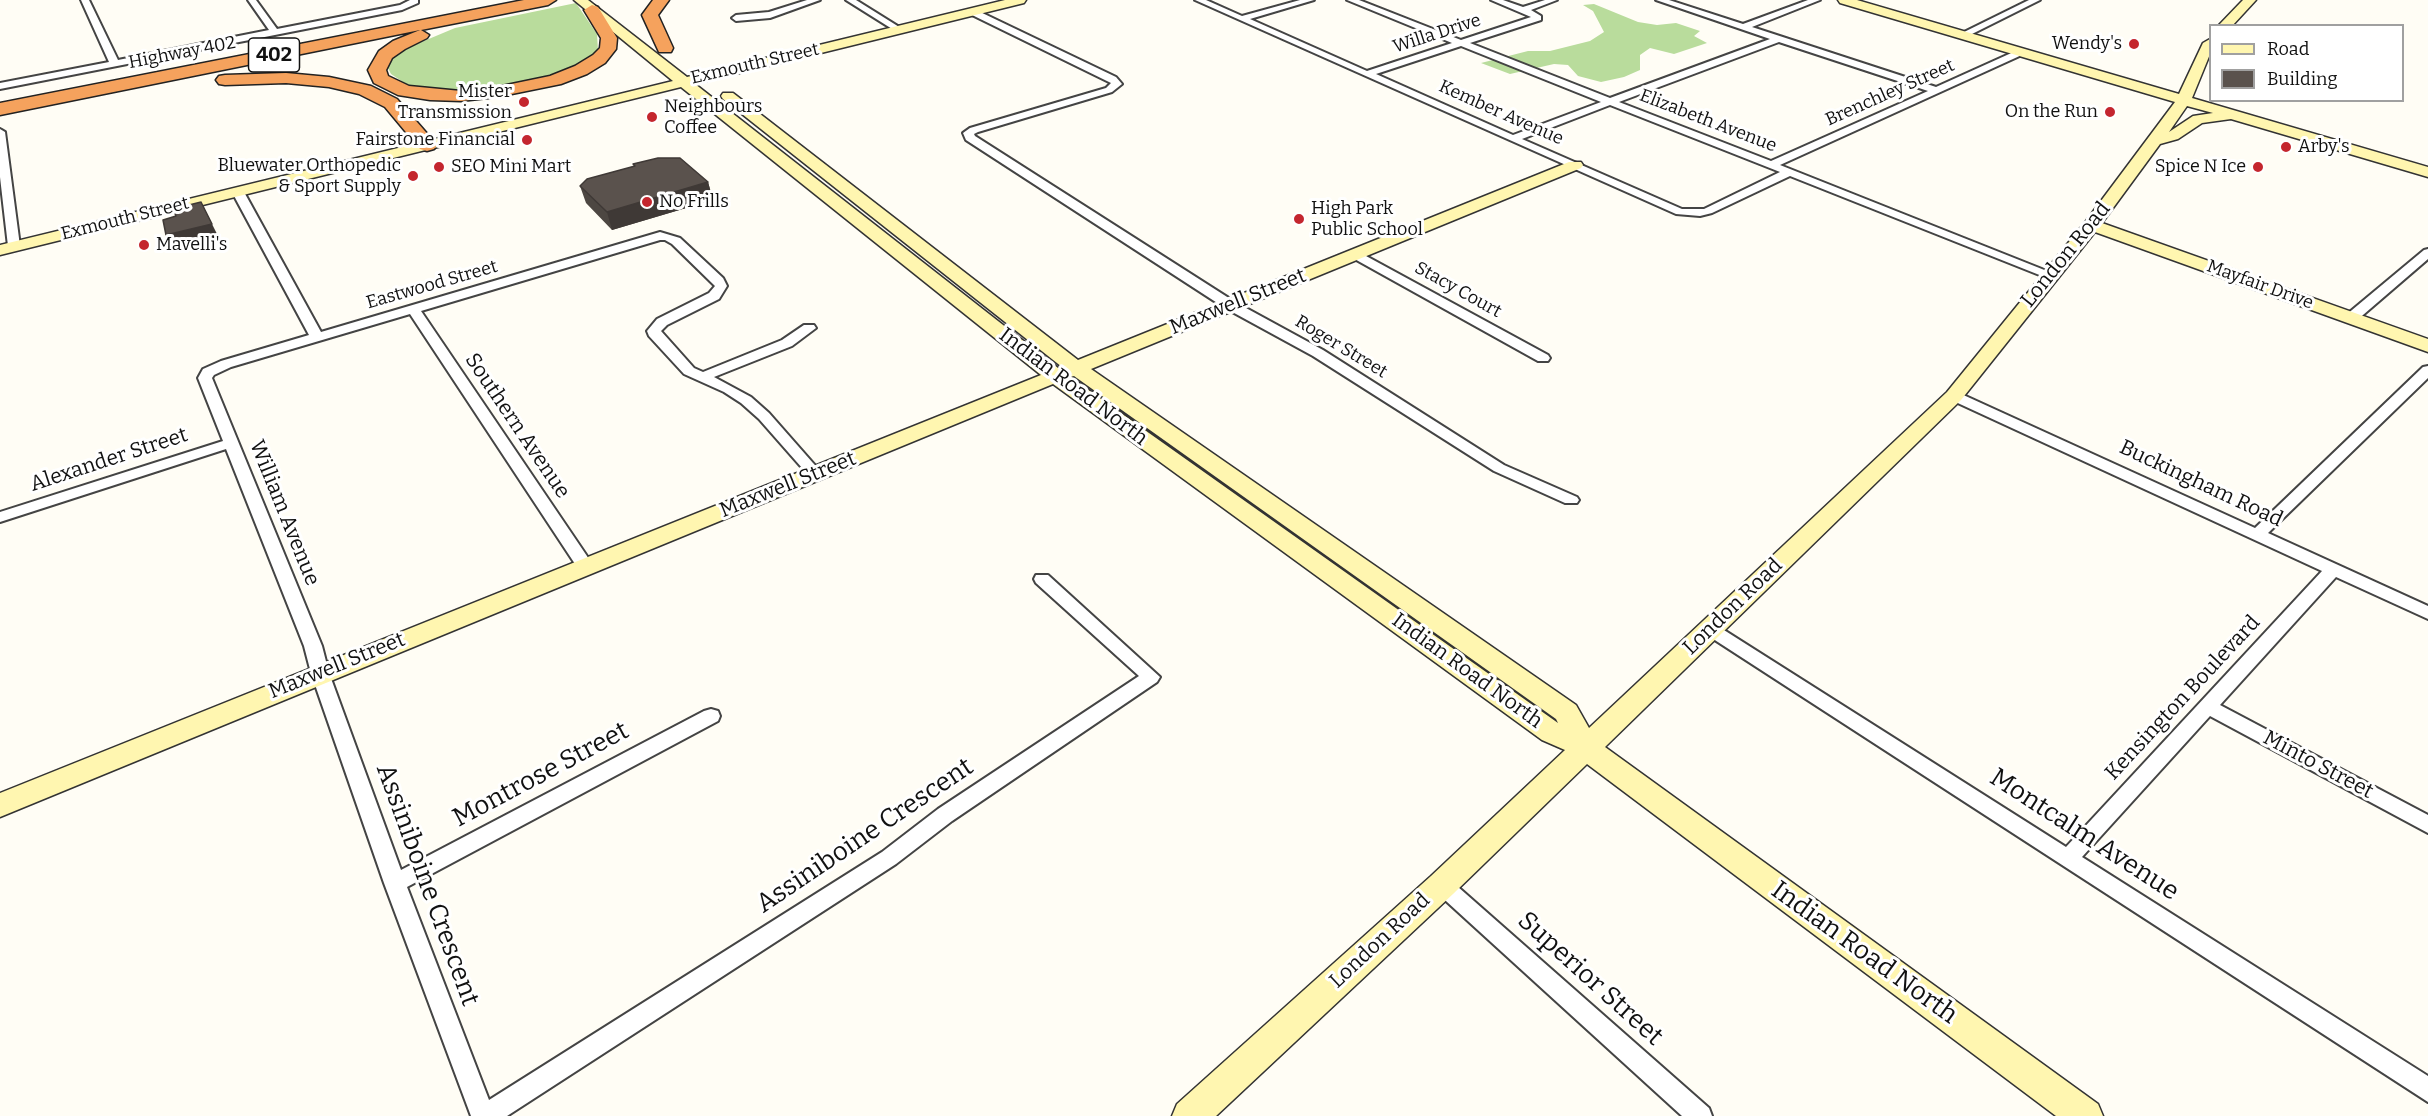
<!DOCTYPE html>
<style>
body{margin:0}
#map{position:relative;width:2428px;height:1116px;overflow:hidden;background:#fffdf5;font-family:Bitter,serif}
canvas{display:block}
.legend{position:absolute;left:2209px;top:24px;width:195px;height:78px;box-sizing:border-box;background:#fff;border:2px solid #a0a0a0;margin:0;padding:8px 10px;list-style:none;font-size:18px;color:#111}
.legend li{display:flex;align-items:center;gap:12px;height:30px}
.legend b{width:30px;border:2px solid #a0a0a0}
</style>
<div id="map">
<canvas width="2428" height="1116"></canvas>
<ul class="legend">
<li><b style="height:8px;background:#fff6b0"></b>Road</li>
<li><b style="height:16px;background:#5a524d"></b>Building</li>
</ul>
</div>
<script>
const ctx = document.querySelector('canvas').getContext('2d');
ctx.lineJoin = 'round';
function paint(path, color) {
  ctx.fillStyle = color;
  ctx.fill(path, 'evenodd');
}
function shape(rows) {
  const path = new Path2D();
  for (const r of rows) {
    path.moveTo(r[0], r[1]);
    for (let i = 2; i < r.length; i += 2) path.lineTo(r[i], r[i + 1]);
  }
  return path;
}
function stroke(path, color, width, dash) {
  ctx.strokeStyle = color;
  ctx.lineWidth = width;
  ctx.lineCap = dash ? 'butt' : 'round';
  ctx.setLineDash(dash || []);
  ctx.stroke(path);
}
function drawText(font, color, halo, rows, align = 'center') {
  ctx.font = font + ' Bitter,serif';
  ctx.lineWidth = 6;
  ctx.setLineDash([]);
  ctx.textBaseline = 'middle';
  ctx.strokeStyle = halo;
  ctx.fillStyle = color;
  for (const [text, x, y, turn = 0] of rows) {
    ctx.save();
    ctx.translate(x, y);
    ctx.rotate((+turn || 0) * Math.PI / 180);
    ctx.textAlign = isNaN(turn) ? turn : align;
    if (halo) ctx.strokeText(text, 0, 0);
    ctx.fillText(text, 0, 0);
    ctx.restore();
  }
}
const forest = shape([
 [576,3,597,34,598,51,579,67,537,82,464,93,435,91,406,84,391,74,385,62,400,51,455,28],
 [1594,4,1638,22,1657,25,1676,23,1700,31,1694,36,1707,43,1674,54,1650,48,1640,55,1640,70,1624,77,1601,82,1578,76,1568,65,1554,64,1510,74,1481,63,1528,51,1550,51,1590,41,1604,32,1593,11,1583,5]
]);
const street = shape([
 [81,0,89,0,118,60,269,30,248,0,256,0,277,29,400,5,410,0,418,0,418,3,402,10,0,89,0,83,109,62,81,0],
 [807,0,820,0,770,18,736,21,732,18,736,15,769,12,807,0],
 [846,0,856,0,904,30,897,32,846,0],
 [1195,0,1206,0,1242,16,1300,0,1314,0,1250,19,1367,71,1452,43,1347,0,1359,0,1461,40,1531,17,1491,0,1503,0,1523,7,1545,0,1557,0,1531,10,1541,16,1541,20,1470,43,1610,98,1770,39,1656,0,1669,0,1743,24,1808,0,1820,0,1752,27,1936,87,2018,50,2024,50,2024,54,1780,165,2057,275,2051,279,2047,278,1790,176,1712,213,1700,216,1676,214,1195,0],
 [1779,42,1928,91,1771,161,1619,102,1779,42],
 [1461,46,1601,102,1513,135,1376,74,1461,46],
 [1610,105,1780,172,1704,209,1682,209,1522,139,1610,105],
 [2029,0,2040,0,1966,37,1958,35,2029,0],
 [970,10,976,10,1116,77,1122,84,1112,92,978,132,974,134,975,136,1235,302,1323,350,1504,465,1577,497,1579,500,1577,503,1565,503,1494,471,1313,356,1225,308,966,140,963,133,970,128,1106,88,1111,83,970,14,970,10],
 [0,129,5,132,20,246,14,250,8,246,0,177,0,129],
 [238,189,244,192,321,332,660,232,680,238,723,278,727,286,719,299,667,325,661,331,694,368,703,372,782,340,804,325,814,325,816,328,792,346,714,377,751,397,769,413,820,471,823,474,815,479,810,477,759,419,741,403,724,392,684,374,649,336,647,331,657,319,709,293,715,286,672,244,665,240,660,240,421,311,591,562,593,566,591,570,585,571,579,570,410,314,231,367,214,375,212,378,322,646,329,673,401,870,704,711,711,709,718,711,720,716,718,721,407,887,489,1100,882,852,938,809,1139,676,1036,583,1034,579,1036,575,1048,575,1160,677,1157,682,952,821,896,864,507,1116,471,1116,384,883,311,673,304,646,226,449,0,522,0,512,223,441,198,378,203,369,221,361,309,335,232,192,238,189],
 [2428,249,2428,259,2356,321,2346,321,2344,318,2346,315,2424,250,2428,249],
 [1355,250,1548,355,1550,358,1548,361,1538,361,1351,257,1349,254,1355,250],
 [2428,366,2428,378,2268,533,2428,606,2428,619,2336,577,2220,705,2428,815,2428,833,2210,716,2082,857,2428,1076,2428,1102,1704,633,1701,629,1704,625,1716,625,2066,847,2322,571,1949,399,1947,396,1949,393,1959,393,2255,528,2423,367,2428,366],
 [1442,876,1449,879,1709,1108,1712,1116,1682,1116,1435,891,1431,885,1435,879,1442,876]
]);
const secondary = shape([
 [574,0,588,0,687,77,1005,0,1026,0,1024,3,695,84,1058,368,1062,367,723,99,721,96,723,93,733,93,1078,360,1569,162,1581,162,1583,165,1581,168,1091,369,1576,705,1589,728,1947,392,2086,221,2175,102,1840,3,1838,0,1857,0,2179,94,2203,43,2210,39,2210,54,2192,98,2428,167,2428,177,2231,119,2202,123,2178,139,2160,144,2102,223,2428,339,2428,352,2095,232,1961,400,1605,747,2098,1104,2103,1116,2056,1116,1587,764,1453,894,1216,1116,1172,1116,1177,1104,1431,876,1565,750,1542,740,1053,384,0,817,0,793,1041,375,681,87,0,255,0,245,673,81,574,0],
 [2187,106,2213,113,2193,116,2169,132,2187,106],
 [1074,376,1556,719,1558,723,1070,377,1074,376],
 [2243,0,2256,0,2232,26,2218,26,2243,0]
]);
const highway = shape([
 [524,0,556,0,548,5,421,30,429,35,427,38,405,49,392,58,386,70,388,76,409,86,461,91,497,87,550,76,575,66,593,55,600,48,601,38,584,10,592,5,598,7,617,38,616,49,605,63,587,74,561,84,497,97,461,101,430,100,398,95,374,83,368,70,379,51,393,41,420,30,0,115,0,103,524,0],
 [653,0,669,0,658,15,673,48,671,52,659,52,642,15,653,0],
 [286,73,329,77,371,86,397,99,437,145,434,149,427,151,420,149,385,107,359,94,329,87,286,83,225,85,219,84,216,80,219,76,225,75,286,73]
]);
const wall = shape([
 [633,164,708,182,713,200,612,230,586,203,580,186,634,166]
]);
const shadedWall = shape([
 [708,182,713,200,612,230,607,212],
 [201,202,219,238,174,249,166,235]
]);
const building = shape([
 [658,158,680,158,708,182,607,212,580,186,587,179,635,166,633,164,658,158],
 [201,202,212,224,166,235,163,220,176,216,173,209,201,202]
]);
const markers = [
 [2134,44,6,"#c4262e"],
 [524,102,6,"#c4262e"],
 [2110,112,6,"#c4262e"],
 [652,117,6,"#c4262e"],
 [527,140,6,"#c4262e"],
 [2286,147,6,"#c4262e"],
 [439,167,6,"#c4262e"],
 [2258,167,6,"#c4262e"],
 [413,176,6,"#c4262e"],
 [647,202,6,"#c4262e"],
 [1299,219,6,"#c4262e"],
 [144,245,6,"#c4262e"]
];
const farStreetnames = [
 ["Willa Drive",1437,34,-18],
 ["Highway 402",182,53,-11],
 ["Exmouth Street",755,64,-13],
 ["Brenchley Street",1890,93,-24],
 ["Kember Avenue",1501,113,24],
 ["Elizabeth Avenue",1708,121,21],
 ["Exmouth Street",125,219,-14],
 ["Eastwood Street",432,285,-16],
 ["Mayfair Drive",2260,285,20],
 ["Stacy Court",1458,290,29],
 ["Roger Street",1341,347,31]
];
const farPoinames = [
 ["Wendy's",2122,44],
 ["Mister",512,92],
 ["Transmission",512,113],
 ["Neighbours",664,107,"left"],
 ["Coffee",664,128,"left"],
 ["On the Run",2098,112],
 ["Fairstone Financial",515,140],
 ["Arby's",2298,147,"left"],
 ["Bluewater Orthopedic",401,166],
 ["& Sport Supply",401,187],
 ["SEO Mini Mart",451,167,"left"],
 ["Spice N Ice",2246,167],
 ["No Frills",659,202,"left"],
 ["High Park",1311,209,"left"],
 ["Public School",1311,230,"left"],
 ["Mavelli's",156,245,"left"]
];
const shields = [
 [274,55,51]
];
const shieldNames = [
 ["402",274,55]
];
const streetNames = [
 ["London Road",2066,255,-51],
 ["Maxwell Street",1238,302,-22],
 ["Indian Road North",1073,387,37],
 ["Southern Avenue",517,426,56],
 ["Alexander Street",109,460,-18],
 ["Buckingham Road",2201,484,25],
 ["Maxwell Street",788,485,-22],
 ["William Avenue",284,513,68],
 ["London Road",1733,607,-44],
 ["Maxwell Street",337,666,-22],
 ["Indian Road North",1467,671,36],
 ["Kensington Boulevard",2183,698,-47],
 ["Minto Street",2318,765,28],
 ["London Road",1380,941,-43]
];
const nearStreetnames = [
 ["Montrose Street",541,775,-28],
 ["Montcalm Avenue",2084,835,33],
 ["Assiniboine Crescent",865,836,-34],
 ["Assiniboine Crescent",427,885,70],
 ["Indian Road North",1864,953,36],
 ["Superior Street",1590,979,42]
];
paint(forest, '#b9dc9c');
stroke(street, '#444', 4);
stroke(secondary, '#333', 3);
stroke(highway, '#222', 3);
paint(street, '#fff');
paint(secondary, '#fff6b0');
paint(highway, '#f5a25d');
paint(wall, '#4d4742');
paint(shadedWall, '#3f3936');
paint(building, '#5a524d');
stroke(building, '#3f3936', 1.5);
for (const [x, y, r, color] of markers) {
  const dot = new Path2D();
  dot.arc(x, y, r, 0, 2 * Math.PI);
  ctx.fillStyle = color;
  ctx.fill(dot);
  stroke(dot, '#fff', 2);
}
drawText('18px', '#111', '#fff', farStreetnames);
drawText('18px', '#111', '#fff', farPoinames, 'right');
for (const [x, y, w] of shields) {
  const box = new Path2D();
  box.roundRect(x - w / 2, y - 17, w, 34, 4.5);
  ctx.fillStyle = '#fff';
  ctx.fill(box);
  stroke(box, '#111', 1.5);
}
drawText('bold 20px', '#111', null, shieldNames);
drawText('21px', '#111', '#fff', streetNames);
drawText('26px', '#111', '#fff', nearStreetnames);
</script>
